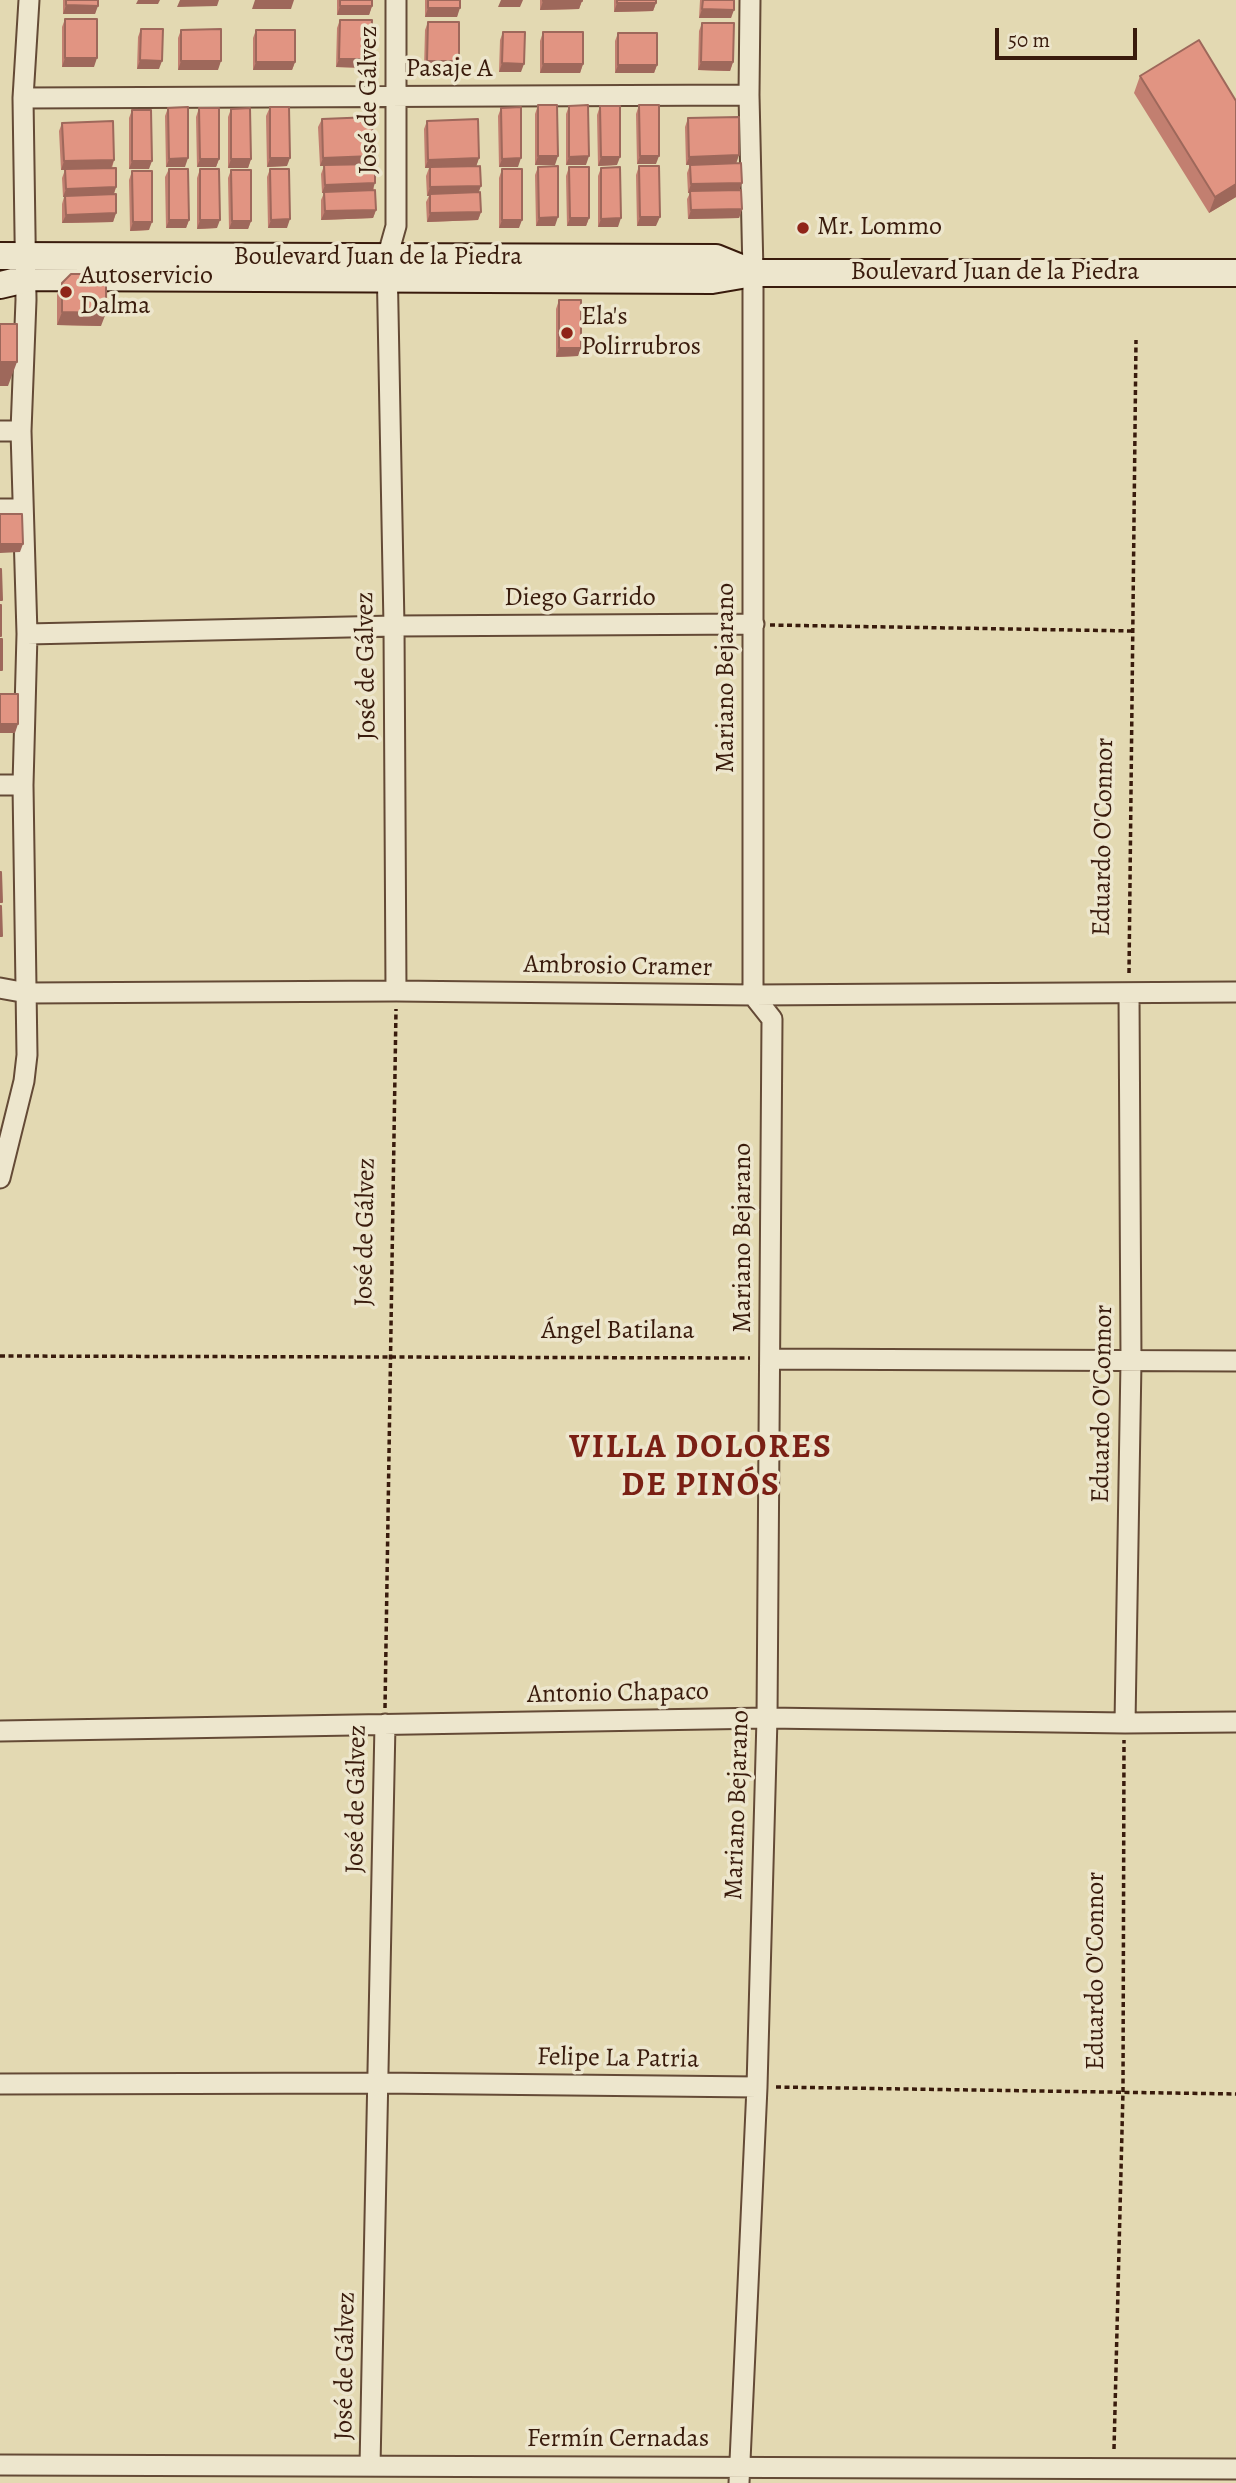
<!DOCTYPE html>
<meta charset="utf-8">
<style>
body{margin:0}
#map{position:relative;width:1236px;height:2483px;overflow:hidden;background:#e3d9b2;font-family:Alegreya,serif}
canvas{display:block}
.scale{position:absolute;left:995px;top:28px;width:142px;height:32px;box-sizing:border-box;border:4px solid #391b0c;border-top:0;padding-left:9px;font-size:21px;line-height:24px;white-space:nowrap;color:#391b0c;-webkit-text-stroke:5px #ede6cd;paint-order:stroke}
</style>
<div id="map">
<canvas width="1236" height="2483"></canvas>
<div class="scale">50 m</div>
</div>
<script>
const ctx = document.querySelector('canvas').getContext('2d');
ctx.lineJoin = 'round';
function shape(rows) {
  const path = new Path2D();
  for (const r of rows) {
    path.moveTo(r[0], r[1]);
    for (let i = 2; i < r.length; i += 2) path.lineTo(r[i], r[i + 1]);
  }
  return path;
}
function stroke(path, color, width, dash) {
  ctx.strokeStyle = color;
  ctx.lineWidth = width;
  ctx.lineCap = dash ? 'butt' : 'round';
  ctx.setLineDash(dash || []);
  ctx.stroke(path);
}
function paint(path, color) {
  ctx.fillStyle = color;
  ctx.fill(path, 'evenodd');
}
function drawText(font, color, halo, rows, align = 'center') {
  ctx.font = font + ' Alegreya,serif';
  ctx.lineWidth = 7;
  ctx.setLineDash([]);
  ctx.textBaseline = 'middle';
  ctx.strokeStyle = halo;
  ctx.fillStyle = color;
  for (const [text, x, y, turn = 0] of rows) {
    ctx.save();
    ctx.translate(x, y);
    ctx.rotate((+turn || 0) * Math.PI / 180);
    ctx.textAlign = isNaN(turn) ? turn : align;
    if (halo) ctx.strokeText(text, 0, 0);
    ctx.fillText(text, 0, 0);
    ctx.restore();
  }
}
const path = shape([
 [770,625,1133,631],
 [1129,973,1136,340],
 [0,1356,750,1358],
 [385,1708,396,1009],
 [776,2087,1236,2094],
 [1114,2449,1123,2091,1124,1740]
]);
const minor = shape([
 [396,0,396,226,387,258,394,626,396,991],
 [23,98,749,95],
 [0,431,21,431],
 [0,509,23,509],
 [27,634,394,626,754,624],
 [0,785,23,785],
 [0,988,27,993,396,991,753,995,1236,992],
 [0,1178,24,1081,27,1055,23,785,27,634,21,431,26,300,23,98,29,0],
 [770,1359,1236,1361],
 [1125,1723,1131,1361,1129,993],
 [0,1731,767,1718,1125,1723,1236,1722],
 [0,2084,379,2083,757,2087],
 [0,2465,1236,2469],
 [370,2466,385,1724],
 [739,2483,757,2087,767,1718,772,1019,753,995,753,273,749,95,750,0]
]);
const secondary = shape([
 [0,256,716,258,753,273],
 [0,285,34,277,712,280,753,273,1236,273]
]);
const wall = shape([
 [63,0,98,0,95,14,63,14],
 [337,0,372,0,372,6,369,15,337,15],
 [425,0,460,0,457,17,425,17],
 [540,0,582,0,579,9,540,10],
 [614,0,656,0,656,3,653,11,614,12],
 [700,0,734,0,731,18,699,18],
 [65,19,94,67,62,67,62,27],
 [340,20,371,59,368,68,336,67,337,28],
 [428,22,456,70,424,69,425,30],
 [702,23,733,62,730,71,698,70,699,31],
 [141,29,159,69,137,69,138,37],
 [181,30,218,70,178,70,178,38],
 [256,30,295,62,292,70,253,70,253,38],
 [503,32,521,72,499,72,500,40],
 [543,32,583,64,580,73,540,73,540,41],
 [618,33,657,65,654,73,615,73,615,41],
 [1140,76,1236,101,1236,197,1209,213,1134,93],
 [538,105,555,165,535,165,535,114],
 [639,105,656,164,637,164,636,114],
 [569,106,586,165,566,165,566,114],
 [600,106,617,165,598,166,597,115],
 [270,107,287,166,267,167,266,116],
 [168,108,185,167,166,167,165,116],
 [199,108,219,159,216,167,197,167,196,117],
 [501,108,518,167,499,167,498,116],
 [231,109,251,159,248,168,228,168,228,117],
 [132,110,149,169,129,169,129,118],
 [688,118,736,164,742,209,739,218,688,219,687,199,690,193,688,193,687,173,690,165,686,165,685,127],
 [322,119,373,156,371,164,376,210,373,218,321,220,321,200,324,193,322,193,321,174,324,166,320,166,318,127],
 [427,121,479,158,476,166,481,212,478,220,427,222,426,202,429,196,427,196,426,176,429,168,425,168,424,129],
 [62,123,114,160,112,168,116,187,114,194,116,213,113,222,62,223,62,204,64,197,63,197,62,178,65,170,61,170,59,131],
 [639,166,656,226,637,226,636,175],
 [538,167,555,226,536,226,535,175],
 [569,167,589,218,586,226,567,226,566,176],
 [601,168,618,227,598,227,598,176],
 [169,169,189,220,186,228,166,228,165,177],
 [200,169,217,228,197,229,197,178],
 [270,169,287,228,268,228,267,177],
 [502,169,519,228,499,228,499,178],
 [231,170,251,221,248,229,229,229,228,178],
 [132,171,149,230,130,231,129,180],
 [62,283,101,326,57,325,57,295],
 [559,300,578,356,556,357,556,309]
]);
const shadedWall = shape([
 [138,0,160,0,158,4,136,4],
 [180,0,219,0,217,6,177,7],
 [255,0,294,0,291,9,252,9],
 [501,0,523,0,520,7,498,7],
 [543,1,582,1,579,9,540,10],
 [617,3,656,3,653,11,614,12],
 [66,5,98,6,95,14,63,14],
 [340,6,372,6,369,15,337,15],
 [428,8,460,8,457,17,425,17],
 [702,9,734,10,731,18,699,18],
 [65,58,97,58,94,67,62,67],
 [339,59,371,59,368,68,336,67],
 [140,60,162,61,159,69,137,69],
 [181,61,221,61,218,70,178,70],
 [427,61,459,61,456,70,424,69],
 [256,62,295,62,292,70,253,70],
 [701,62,733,62,730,71,698,70],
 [502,63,524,64,521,72,499,72],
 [543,64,583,64,580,73,540,73],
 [618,65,657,65,654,73,615,73],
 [739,155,736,164,686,165,689,157],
 [373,156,370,164,320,166,323,158],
 [538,156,558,156,555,165,535,165],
 [589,156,586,165,566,165,569,157],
 [640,156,659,156,656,164,637,164],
 [601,157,620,157,617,165,598,166],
 [188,158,185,167,166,167,169,159],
 [270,158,290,158,287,166,267,167],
 [479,158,476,167,425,168,428,160],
 [521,158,518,167,499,167,502,159],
 [200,159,219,159,216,167,197,167],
 [231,159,251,159,248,168,228,168],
 [114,160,111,168,61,170,64,161],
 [132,161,152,161,149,169,129,169],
 [375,183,372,192,322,193,325,185],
 [742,183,739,191,688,193,691,184],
 [1236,184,1236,197,1209,213,1215,197],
 [481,186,478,194,427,196,430,187],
 [116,187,113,196,63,197,66,189],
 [742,209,739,218,688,219,691,210],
 [376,210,373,218,321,220,325,211],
 [481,212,478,220,427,222,430,213],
 [116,213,113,222,62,223,66,215],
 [558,217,555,226,536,226,539,218],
 [640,217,660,217,656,226,637,226],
 [570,218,589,218,586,226,567,226],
 [621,218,618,227,598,227,601,219],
 [290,219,287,228,268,228,271,220],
 [169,220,189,220,186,228,166,228],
 [200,220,220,220,217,228,197,229],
 [502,220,522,220,519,228,499,228],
 [232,221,251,221,248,229,229,229],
 [133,222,152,222,149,230,130,231],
 [62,312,106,313,101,326,57,325],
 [559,348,581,348,578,356,556,357],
 [0,362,17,362,8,386,0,386],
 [0,544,23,544,20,552,0,553],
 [0,724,18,724,15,733,0,733]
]);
const building = shape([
 [66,0,98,0,98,6,66,5,66,0],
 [340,0,372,0,372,6,340,6,340,0],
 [428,0,460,0,460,8,428,8,428,0],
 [543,0,582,0,582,1,543,1,543,0],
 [617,0,656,0,656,3,617,3,617,0],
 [703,0,734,0,734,10,702,9,703,0],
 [65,19,97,19,97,58,65,58,65,19],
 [340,20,372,20,371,59,339,59,340,20],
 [428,22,459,22,459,61,427,61,428,22],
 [702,23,734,23,733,62,701,62,702,23],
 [141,29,163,29,162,61,140,60,141,29],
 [221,29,221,61,181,61,181,30,221,29],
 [256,30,295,30,295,62,256,62,256,30],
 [503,32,525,32,524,64,502,63,503,32],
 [543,32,583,32,583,64,543,64,543,32],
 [618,33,657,33,657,65,618,65,618,33],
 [1199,40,1236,101,1236,184,1215,197,1140,76,1199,40],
 [538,105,557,105,558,156,538,156,538,105],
 [588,105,589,156,569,157,569,106,588,105],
 [639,105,659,105,659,156,640,156,639,105],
 [600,106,620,106,620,157,601,157,600,106],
 [188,107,188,158,169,159,168,108,188,107],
 [270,107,289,107,290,158,270,158,270,107],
 [521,107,521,158,502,159,501,108,521,107],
 [199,108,219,108,219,159,200,159,199,108],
 [250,108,251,159,231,159,231,109,250,108],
 [132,110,151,110,152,161,132,161,132,110],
 [372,117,373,156,323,158,322,119,372,117],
 [739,117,739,155,689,157,688,118,739,117],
 [478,119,479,158,428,160,427,121,478,119],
 [113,121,114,160,64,161,62,123,113,121],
 [741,163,742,183,691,184,690,165,741,163],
 [375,164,375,183,325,185,324,165,375,164],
 [480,166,481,186,430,187,430,167,480,166],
 [558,166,558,217,539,218,538,167,558,166],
 [639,166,659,166,660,217,640,217,639,166],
 [569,167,589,167,589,218,570,218,569,167],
 [620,167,621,218,601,219,601,168,620,167],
 [116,168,116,187,66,189,65,169,116,168],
 [169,169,188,169,189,220,169,220,169,169],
 [200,169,219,169,220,220,200,220,200,169],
 [270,169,289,169,290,219,271,220,270,169],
 [502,169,522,169,522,220,502,220,502,169],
 [231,170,251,170,251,221,232,221,231,170],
 [132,171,152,171,152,222,133,222,132,171],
 [375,190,376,210,325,211,324,192,375,190],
 [741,190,742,209,691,210,690,191,741,190],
 [480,192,481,212,430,213,430,194,480,192],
 [116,194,116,213,66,215,65,196,116,194],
 [71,274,106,274,106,313,62,312,62,283,71,274],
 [559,300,581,300,581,348,559,348,559,300],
 [0,324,17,324,17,362,0,362,0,324],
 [0,514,22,514,23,544,0,544,0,514],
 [0,569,1,569,2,600,0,600,0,569],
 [0,605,1,605,1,636,0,636,0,605],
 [0,639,2,639,2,670,0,670,0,639],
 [0,694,18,694,18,724,0,724,0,694],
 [0,872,1,872,2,902,0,902,0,872],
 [0,906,1,906,2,936,0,936,0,906]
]);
const markers = [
 [803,228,7,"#8f2418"],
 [66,292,7,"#8f2418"],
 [567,333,7,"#8f2418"]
];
const streetNames = [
 ["Pasaje A",449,70],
 ["José de Gálvez",370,100,-90],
 ["Boulevard Juan de la Piedra",378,258],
 ["Boulevard Juan de la Piedra",995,273],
 ["Diego Garrido",580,599],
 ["José de Gálvez",367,666,-91],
 ["Mariano Bejarano",727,678,-90],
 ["Eduardo O'Connor",1104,837,-89],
 ["Ambrosio Cramer",618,967,1],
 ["José de Gálvez",366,1232,-89],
 ["Mariano Bejarano",744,1238,-90],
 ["Ángel Batilana",618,1332],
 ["Eduardo O'Connor",1103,1404,-89],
 ["Antonio Chapaco",618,1694,-1],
 ["José de Gálvez",357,1799,-89],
 ["Mariano Bejarano",738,1805,-88],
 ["Eduardo O'Connor",1097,1971,-90],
 ["Felipe La Patria",618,2059,1],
 ["José de Gálvez",346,2366,-89],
 ["Fermín Cernadas",618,2440]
];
const poiNames = [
 ["Mr. Lommo",817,228],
 ["Autoservicio",80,277],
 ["Dalma",80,307],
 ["Ela's",581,318],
 ["Polirrubros",581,348]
];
const districtNames = [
 ["VILLA DOLORES",701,1449],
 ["DE PINÓS",701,1487]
];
stroke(minor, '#644a36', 23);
stroke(secondary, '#391b0c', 30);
stroke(path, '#391b0c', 3.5, [5, 3.5]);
stroke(minor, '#ede6cd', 19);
stroke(secondary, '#ede6cd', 26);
paint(wall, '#c27f70');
paint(shadedWall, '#9e685b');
paint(building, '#e19482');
stroke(building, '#9e685b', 2);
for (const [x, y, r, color] of markers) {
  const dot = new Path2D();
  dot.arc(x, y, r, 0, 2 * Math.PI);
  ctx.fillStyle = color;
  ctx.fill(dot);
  stroke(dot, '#ede6cd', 2.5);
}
drawText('26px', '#391b0c', '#ede6cd', streetNames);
drawText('26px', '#391b0c', '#ede6cd', poiNames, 'left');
ctx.letterSpacing = '2px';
drawText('bold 33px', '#7a1f14', '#ede6cd', districtNames);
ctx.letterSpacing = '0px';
</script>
